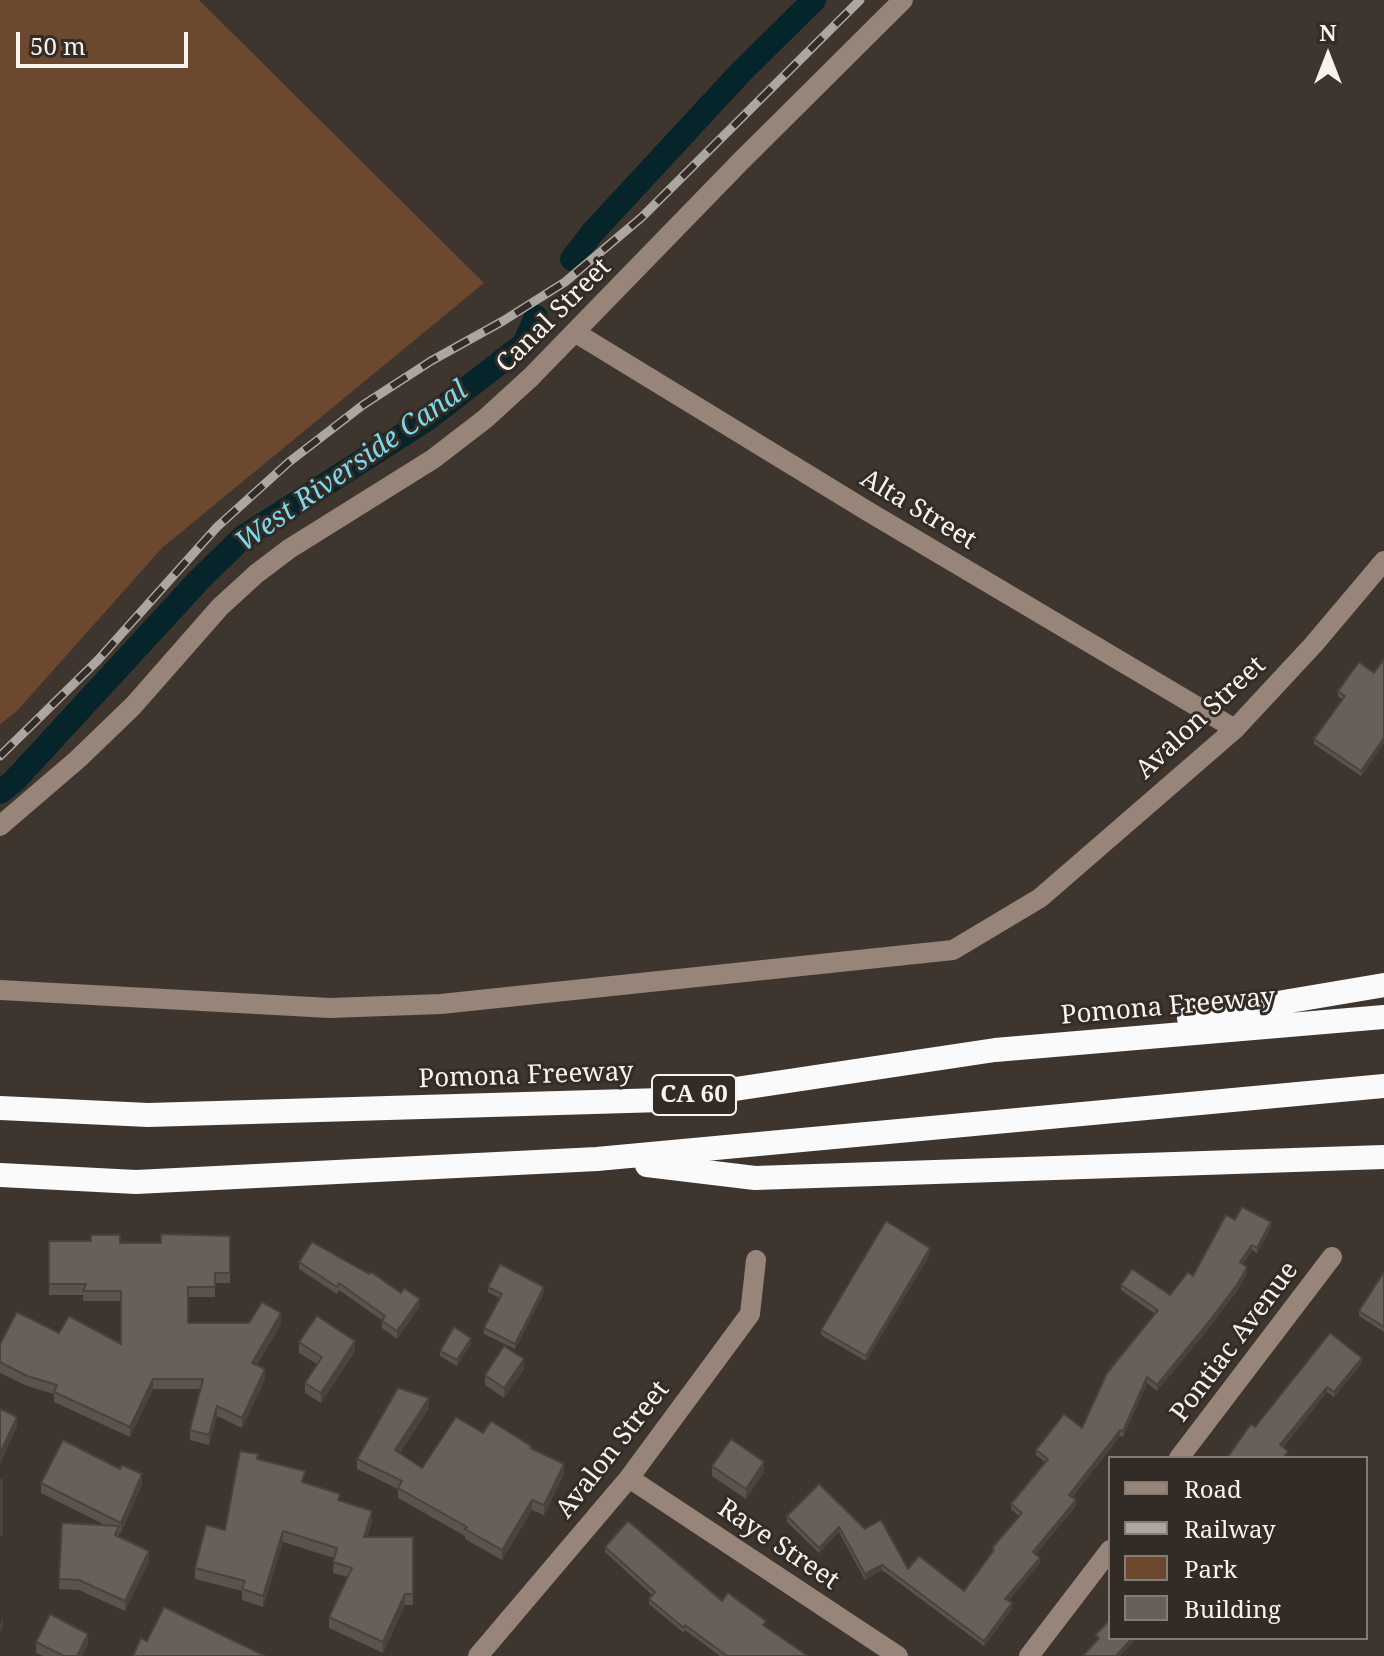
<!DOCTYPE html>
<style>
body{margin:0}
#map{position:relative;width:1384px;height:1656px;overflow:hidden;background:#3e352f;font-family:"Noto Serif",serif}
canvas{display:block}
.legend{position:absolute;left:1108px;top:1456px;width:260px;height:184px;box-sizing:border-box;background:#332b26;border:2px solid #827b76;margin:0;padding:10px 14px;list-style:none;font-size:24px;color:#f8f3ef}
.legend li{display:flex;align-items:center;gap:16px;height:40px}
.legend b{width:40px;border:2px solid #827b76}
.north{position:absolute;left:1288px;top:16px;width:80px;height:80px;-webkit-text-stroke:6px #332b26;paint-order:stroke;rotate:0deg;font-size:22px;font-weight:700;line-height:32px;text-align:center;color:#f8f3ef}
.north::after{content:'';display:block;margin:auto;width:28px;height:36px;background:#f8f3ef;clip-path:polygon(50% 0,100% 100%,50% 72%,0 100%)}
.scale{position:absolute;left:16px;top:32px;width:172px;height:36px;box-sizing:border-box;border:4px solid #f8f3ef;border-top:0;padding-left:10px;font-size:24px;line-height:28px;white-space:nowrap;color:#f8f3ef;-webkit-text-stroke:6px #332b26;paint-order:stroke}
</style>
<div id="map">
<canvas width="1384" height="1656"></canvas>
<ul class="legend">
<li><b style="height:10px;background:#978579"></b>Road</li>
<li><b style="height:10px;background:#aca6a1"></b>Railway</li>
<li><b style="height:22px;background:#6b482e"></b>Park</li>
<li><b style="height:22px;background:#685f59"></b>Building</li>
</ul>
<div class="north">N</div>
<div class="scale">50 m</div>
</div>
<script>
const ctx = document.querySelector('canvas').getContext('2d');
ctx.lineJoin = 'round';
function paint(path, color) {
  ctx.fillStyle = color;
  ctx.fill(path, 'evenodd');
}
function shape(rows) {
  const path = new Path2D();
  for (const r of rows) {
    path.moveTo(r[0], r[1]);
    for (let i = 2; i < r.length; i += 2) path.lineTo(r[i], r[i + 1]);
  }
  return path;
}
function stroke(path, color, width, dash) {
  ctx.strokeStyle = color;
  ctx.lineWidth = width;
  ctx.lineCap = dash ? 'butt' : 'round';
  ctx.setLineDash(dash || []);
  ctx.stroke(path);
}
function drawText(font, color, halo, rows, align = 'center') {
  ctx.font = font + ' "Noto Serif",serif';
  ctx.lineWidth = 6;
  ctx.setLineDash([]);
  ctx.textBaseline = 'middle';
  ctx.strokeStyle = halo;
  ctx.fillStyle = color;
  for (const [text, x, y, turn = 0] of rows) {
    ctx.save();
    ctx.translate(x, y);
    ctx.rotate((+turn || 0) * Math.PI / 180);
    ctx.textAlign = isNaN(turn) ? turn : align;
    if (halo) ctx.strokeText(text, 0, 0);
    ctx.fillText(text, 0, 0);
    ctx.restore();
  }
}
const green = shape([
 [0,0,199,0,484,283,162,548,16,712,0,724]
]);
const canal = shape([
 [572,259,592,233,741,72,814,0],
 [0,792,14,781,199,580,243,537,426,420,524,344,536,317]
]);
const minor = shape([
 [576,333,869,512,1235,729],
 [0,826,78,759,133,706,220,607,256,574,289,549,433,459,485,419,531,377,740,162,903,0],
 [0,990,330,1008,441,1004,953,950,1040,898,1235,729,1314,644,1384,561],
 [1179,1458,1332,1257],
 [629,1478,898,1656],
 [478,1656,629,1478,750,1314,756,1260],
 [1029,1656,1110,1550]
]);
const highway = shape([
 [1189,1018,1384,985],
 [0,1108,148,1115,662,1100,995,1050,1384,1017],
 [647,1165,755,1178,1384,1157],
 [0,1175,136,1182,597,1159,1384,1086]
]);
const rail = shape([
 [0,756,98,660,217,527,289,462,363,405,431,361,503,321,565,282,642,217,860,0]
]);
const wall = shape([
 [1384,659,1384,743,1361,776,1314,744,1314,739,1342,699,1338,696,1338,691,1374,673],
 [1235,1220,1271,1228,1257,1253,1252,1250,1243,1264,1247,1273,1237,1291,1203,1335,1157,1391,1147,1383,1123,1437,1120,1436,1072,1497,1076,1506,1036,1554,1040,1563,1008,1601,1012,1609,984,1646,882,1570,865,1580,839,1532,819,1553,787,1522,787,1516,865,1529,908,1569,964,1591,992,1553,992,1548,1019,1516,1011,1509,1011,1504,1045,1462,1036,1455,1036,1450,1082,1428,1155,1314,1121,1290,1121,1285,1170,1295,1193,1276],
 [230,1236,230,1283,215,1283,215,1297,188,1297,188,1323,281,1324,257,1365,265,1379,242,1428,217,1416,209,1445,190,1440,190,1430,200,1389,153,1389,130,1437,54,1402,54,1394,27,1386,0,1373,0,1344,59,1333,121,1344,121,1301,83,1301,83,1295,49,1295,49,1241,161,1243],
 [930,1254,866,1361,821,1335,821,1330],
 [299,1262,420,1306,397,1339,382,1328,382,1320,339,1290,337,1294,299,1269],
 [1384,1272,1384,1332,1359,1316,1359,1311],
 [488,1287,544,1292,515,1349,484,1334,484,1328,500,1298,488,1292],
 [299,1342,355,1351,321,1403,305,1393,305,1383,317,1364,299,1353],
 [471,1343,457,1366,440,1356,440,1351],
 [1362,1363,1334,1397,1327,1392,1283,1447,1288,1456,1255,1427],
 [524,1369,504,1398,485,1385,485,1375],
 [429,1408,400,1453,422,1468,483,1433,531,1448,564,1474,544,1515,532,1510,502,1560,465,1539,465,1536,398,1498,398,1489,357,1469,357,1459],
 [258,1459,340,1501,372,1522,367,1537,413,1537,413,1605,405,1605,383,1653,329,1628,329,1617,348,1577,333,1573,334,1558,283,1542,263,1607,242,1600,242,1591,195,1579,195,1568,225,1530],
 [712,1466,764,1472,746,1499,712,1476],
 [41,1483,142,1484,121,1533,119,1532,119,1537,149,1561,125,1611,79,1590,59,1589,62,1523,105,1525,41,1493],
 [605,1547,722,1601,766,1627,808,1656,720,1656,685,1630,684,1633,649,1604,649,1599,652,1595,605,1552],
 [36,1642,88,1644,82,1656,43,1656,36,1653]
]);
const shadedWall = shape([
 [1384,738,1384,743,1361,776,1361,771],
 [1271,1222,1271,1228,1257,1253,1257,1248],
 [1252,1245,1252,1250,1240,1268,1240,1262],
 [930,1248,930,1254,866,1361,866,1356],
 [1247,1267,1247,1273,1237,1291,1203,1335,1157,1391,1157,1385],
 [544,1287,544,1292,515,1349,515,1344],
 [420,1299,420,1306,397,1339,397,1331],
 [281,1313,281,1324,252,1373,252,1363],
 [471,1338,471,1343,457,1366,457,1360],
 [355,1341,355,1351,321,1403,321,1393],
 [1362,1358,1362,1363,1334,1397,1334,1392],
 [524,1359,524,1369,504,1398,504,1388],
 [265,1369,265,1379,242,1428,242,1418],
 [1147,1377,1147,1383,1123,1437,1123,1431],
 [153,1379,153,1389,130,1437,130,1427],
 [1327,1387,1327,1392,1280,1450,1280,1445],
 [429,1398,429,1408,395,1460,395,1450],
 [217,1406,217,1416,209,1445,209,1435],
 [17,1417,17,1427,0,1464,0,1453],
 [1120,1430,1120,1436,1069,1500,1069,1495],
 [764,1462,764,1472,746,1499,746,1489],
 [564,1464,564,1474,544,1515,544,1505],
 [142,1474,142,1484,121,1533,121,1523],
 [532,1500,532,1510,502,1560,502,1550],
 [1076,1500,1076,1506,1033,1558,1033,1552],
 [372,1511,372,1522,364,1548,364,1537],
 [839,1527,839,1532,819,1553,819,1548],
 [283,1531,283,1542,263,1607,263,1596],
 [149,1551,149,1561,125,1611,125,1601],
 [1040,1558,1040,1563,1005,1604,1005,1599],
 [882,1565,882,1570,865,1580,865,1574],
 [405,1594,405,1605,383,1653,383,1642],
 [1012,1603,1012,1609,984,1646,984,1641],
 [3,1617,3,1627,0,1634,0,1624],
 [88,1634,88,1644,82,1656,77,1656],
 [1132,1638,1137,1638,1120,1656,1116,1656]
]);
const building = shape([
 [1384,659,1384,738,1361,771,1314,739,1345,696,1338,691,1359,662,1374,673,1384,659],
 [1242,1207,1271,1222,1257,1248,1252,1245,1240,1262,1247,1267,1237,1285,1203,1329,1157,1385,1147,1377,1123,1431,1120,1430,1069,1495,1076,1500,1033,1552,1040,1558,1005,1599,1012,1603,984,1641,882,1565,865,1574,839,1527,819,1548,787,1516,819,1484,865,1529,881,1520,908,1569,919,1556,964,1591,994,1550,992,1548,1022,1513,1011,1504,1048,1459,1036,1450,1064,1414,1082,1428,1107,1373,1158,1310,1121,1285,1132,1269,1170,1295,1188,1272,1193,1276,1226,1215,1235,1220,1242,1207],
 [886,1221,930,1248,866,1356,821,1330,886,1221],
 [161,1234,230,1236,230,1273,215,1273,215,1287,188,1287,188,1323,249,1323,262,1302,281,1313,252,1363,265,1369,242,1418,217,1406,209,1435,190,1430,203,1379,153,1379,130,1427,54,1392,57,1385,27,1376,0,1362,0,1344,17,1312,59,1333,69,1316,121,1344,121,1291,83,1291,86,1284,49,1284,49,1241,91,1241,91,1235,120,1235,120,1243,161,1243,161,1234],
 [312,1242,369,1274,371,1272,401,1293,404,1288,420,1299,397,1331,382,1321,385,1316,339,1283,337,1287,299,1262,312,1242],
 [500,1264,544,1287,515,1344,484,1328,502,1294,488,1287,500,1264],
 [1384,1272,1384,1327,1359,1311,1384,1272],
 [317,1316,355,1341,321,1393,305,1383,322,1357,299,1342,317,1316],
 [454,1327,471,1338,457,1360,440,1351,454,1327],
 [1330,1333,1362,1358,1334,1392,1327,1387,1280,1445,1288,1451,1283,1458,1227,1458,1251,1424,1255,1427,1330,1333],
 [504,1346,524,1359,504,1388,485,1375,504,1346],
 [398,1388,429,1398,395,1450,422,1468,456,1417,483,1433,491,1421,531,1446,530,1448,564,1464,544,1505,532,1500,502,1550,465,1529,467,1527,398,1488,402,1481,357,1459,398,1388],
 [0,1409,17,1417,0,1453,0,1409],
 [731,1439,764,1462,746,1489,712,1466,731,1439],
 [63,1440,120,1469,122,1465,142,1474,121,1523,41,1483,63,1440],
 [240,1451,258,1454,257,1459,305,1471,302,1482,340,1494,338,1500,372,1511,364,1537,413,1537,413,1594,405,1594,383,1642,329,1617,352,1568,333,1562,337,1548,283,1531,263,1596,242,1589,245,1581,195,1568,206,1525,225,1530,240,1451],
 [0,1480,2,1480,2,1535,0,1535,0,1480],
 [628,1521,722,1601,728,1593,766,1621,763,1625,808,1656,727,1656,685,1625,684,1628,649,1599,655,1592,605,1547,628,1521],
 [62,1523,119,1526,115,1535,149,1551,125,1601,79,1580,59,1579,62,1523],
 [164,1607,265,1656,133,1656,141,1638,147,1641,164,1607],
 [50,1614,88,1634,77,1656,64,1656,36,1642,50,1614],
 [1110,1620,1110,1638,1132,1638,1116,1656,1083,1656,1099,1638,1095,1635,1110,1620]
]);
const shields = [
 [694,1095,84]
];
const shieldNames = [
 ["CA 60",694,1095]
];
const streetNames = [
 ["Canal Street",554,316,-45],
 ["Alta Street",918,510,31],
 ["Avalon Street",1201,718,-43],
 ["Pomona Freeway",1168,1007,-5],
 ["Pomona Freeway",526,1076,-2],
 ["Pontiac Avenue",1235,1342,-53],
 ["Avalon Street",613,1450,-52],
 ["Raye Street",778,1545,34]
];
const waterNames = [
 ["West Riverside Canal",352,467,-35]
];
paint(green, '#6b482e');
stroke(canal, '#05252b', 24);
stroke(minor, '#978579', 20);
stroke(highway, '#fafafa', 24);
stroke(rail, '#aca6a1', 9);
stroke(rail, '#332b26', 6, [18]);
paint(wall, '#59524d');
paint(shadedWall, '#49423e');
paint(building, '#685f59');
stroke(building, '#49423e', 2);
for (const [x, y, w] of shields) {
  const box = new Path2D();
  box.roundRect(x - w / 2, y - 20, w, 40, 6);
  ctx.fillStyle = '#332b26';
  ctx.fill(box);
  stroke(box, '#f8f3ef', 2);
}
drawText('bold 24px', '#f8f3ef', null, shieldNames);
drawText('26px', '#f8f3ef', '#332b26', streetNames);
drawText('italic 28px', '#7bd9eb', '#332b26', waterNames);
</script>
